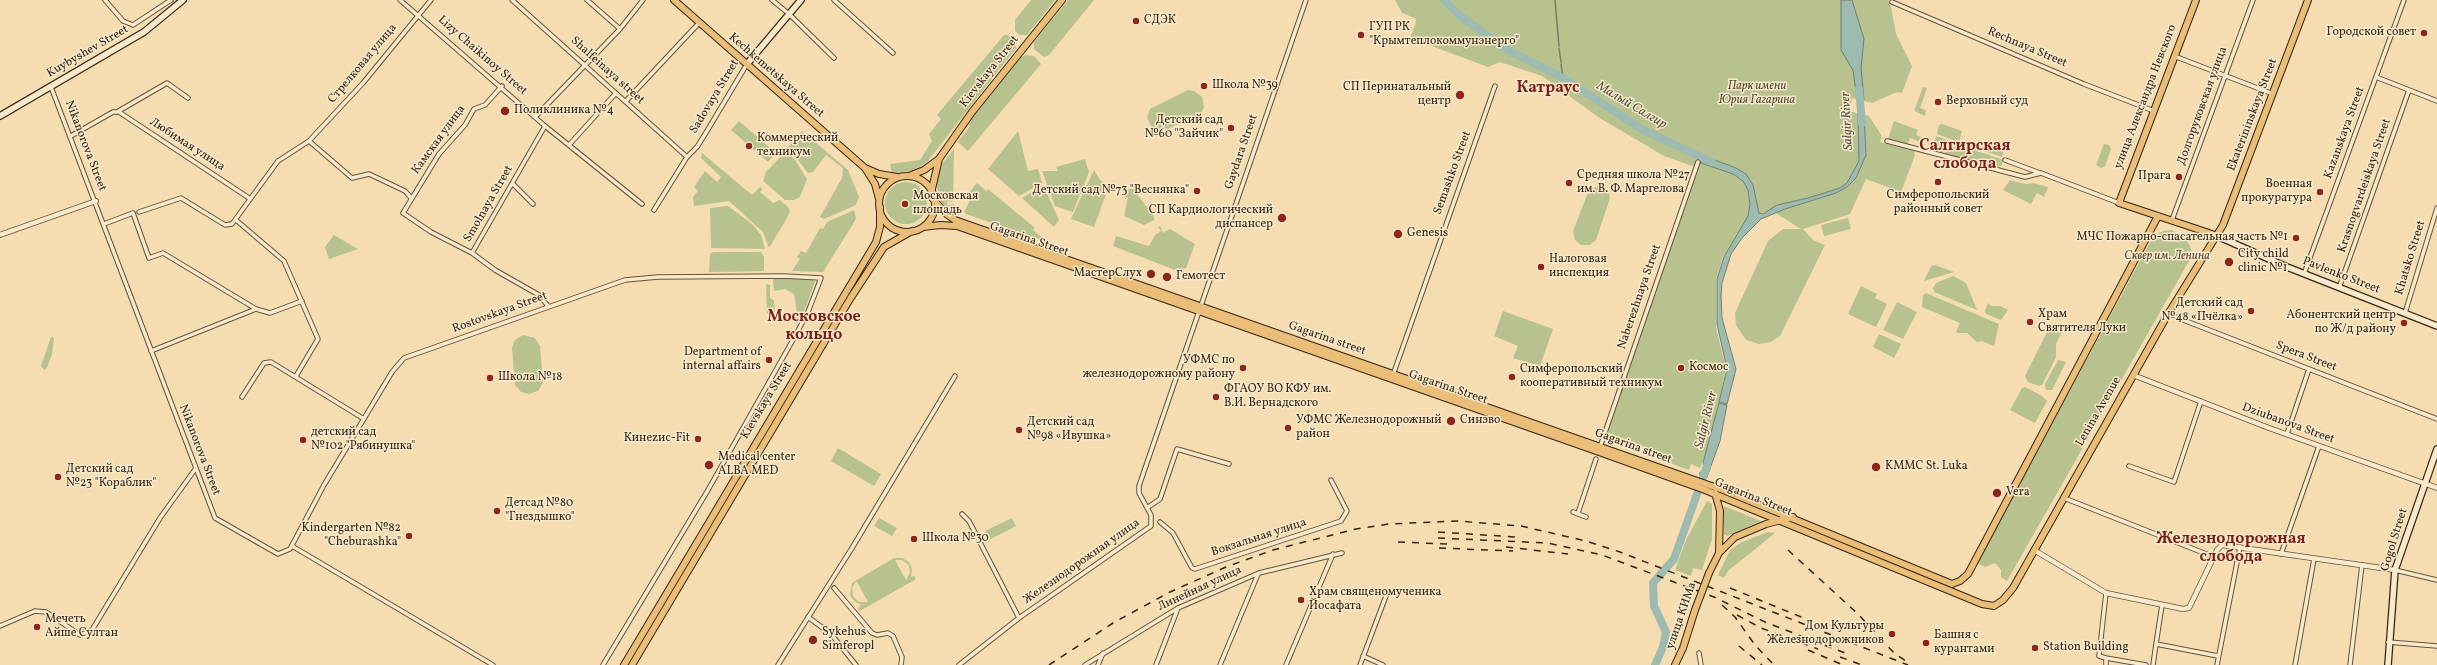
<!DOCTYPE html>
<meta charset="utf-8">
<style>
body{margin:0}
canvas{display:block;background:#f5ddb1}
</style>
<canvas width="2437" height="665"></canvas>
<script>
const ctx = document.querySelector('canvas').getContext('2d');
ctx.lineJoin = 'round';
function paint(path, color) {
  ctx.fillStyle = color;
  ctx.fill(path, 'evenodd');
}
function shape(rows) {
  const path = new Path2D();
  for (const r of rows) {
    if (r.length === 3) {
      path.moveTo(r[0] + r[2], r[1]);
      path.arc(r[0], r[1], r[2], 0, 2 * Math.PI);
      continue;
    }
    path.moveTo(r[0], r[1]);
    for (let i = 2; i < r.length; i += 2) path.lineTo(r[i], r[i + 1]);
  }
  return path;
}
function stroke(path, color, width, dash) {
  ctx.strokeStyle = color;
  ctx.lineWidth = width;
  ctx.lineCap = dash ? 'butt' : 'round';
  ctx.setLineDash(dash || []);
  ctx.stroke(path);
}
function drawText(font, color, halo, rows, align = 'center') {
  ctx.font = font + ' Vollkorn,serif';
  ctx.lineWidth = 3;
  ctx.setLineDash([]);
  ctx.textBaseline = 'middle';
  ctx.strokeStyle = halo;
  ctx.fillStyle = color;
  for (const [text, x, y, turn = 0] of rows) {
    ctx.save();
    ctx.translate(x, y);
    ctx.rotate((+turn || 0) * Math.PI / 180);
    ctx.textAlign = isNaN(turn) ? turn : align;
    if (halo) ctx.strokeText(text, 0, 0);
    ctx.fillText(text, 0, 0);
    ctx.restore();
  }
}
const green = shape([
 [1031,0,1055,0,1027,35,1020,35,1015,31,1015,20],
 [1068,0,1094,0,1049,55,1044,57,1034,49,1034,42],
 [1395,0,1888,0,1890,2,1896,34,1912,66,1902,93,1897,92,1872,103,1852,98,1849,111,1869,116,1882,136,1880,142,1914,151,1915,155,1901,192,1866,179,1850,214,1803,229,1813,240,1825,245,1780,336,1771,342,1759,344,1746,340,1736,325,1735,313,1768,241,1783,229,1801,229,1771,210,1760,214,1741,230,1723,257,1716,279,1716,327,1726,369,1712,435,1700,468,1691,464,1689,470,1653,457,1655,452,1680,460,1606,432,1698,168,1664,156,1598,117,1542,76,1500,62,1488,67,1410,38,1416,22,1415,18,1402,13],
 [1004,35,1008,35,1014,39,1016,48,927,162,914,170,892,174,890,164,920,160,932,141,929,134,941,119,937,115],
 [1026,55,1034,56,1041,64,968,151,958,142,970,126,968,123,1021,57],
 [1923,87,1927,88,1920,108,1926,110,1925,116,1914,111],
 [1188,90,1194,91,1202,97,1204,107,1201,113,1166,130,1157,130,1152,127,1147,118,1150,109],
 [739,121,776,153,768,162,731,130],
 [1894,121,1918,130,1916,135,1921,137,1920,142,1910,138,1908,143,1904,144,1888,139],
 [1942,124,1962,131,1959,142,1937,134,1939,125],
 [802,131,848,170,859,197,856,205,824,219,820,217,842,178,843,168,826,155,813,172,808,173,788,147],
 [1018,131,1028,171,1038,169,1042,183,1019,196,988,169],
 [1936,136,1956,143,1941,153,1938,148,1927,144,1929,140,1934,142],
 [1987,140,2005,146,2002,157,1984,151],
 [1958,144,2003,160,2002,165,1996,168,1943,154],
 [2104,144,2109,145,2111,149,2105,166,2101,168,2096,165],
 [954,149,953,201,947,202,948,205,954,204,959,215,949,211,941,202,937,187,937,176,942,164],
 [786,151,795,160,807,179,800,197,794,200,785,200,763,181,766,172],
 [702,153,752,195,760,187,763,189,760,192,773,203,780,200,789,208,790,211,787,218,769,248,763,232,729,201,694,206,693,197,698,191,694,187,705,171,717,182,721,177,701,158],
 [1085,159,1089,172,1073,212,1055,206,1042,171,1058,171,1056,167],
 [1094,170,1100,180,1109,186,1094,227,1071,219],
 [2010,180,2026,184,2033,183,2048,187,2044,197,2037,193,2031,204,2003,190],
 [906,203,21],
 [977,183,986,191,988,189,1035,228,1033,230,1043,238,1042,240,966,214,964,212,971,198,967,197,968,194],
 [1043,185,1059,220,1054,227,1022,198],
 [1599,186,1608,191,1610,198,1596,240,1590,245,1581,245,1575,240,1573,231,1589,190],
 [1129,189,1133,189,1154,216,1154,220,1144,225,1124,216,1128,198,1123,196],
 [728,206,753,225,761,235,765,249,711,248,710,208],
 [854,210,856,218,853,224,823,272,792,271,800,259,797,257,801,251,806,253,820,228,823,229,827,222],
 [1848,218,1851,229,1824,236,1821,225],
 [1160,226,1163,233,1170,229,1195,244,1186,268,1175,270,1113,246,1116,236,1149,246,1155,235,1161,231,1158,227],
 [2172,230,2188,242,2193,254,2007,581,2001,577,2001,570,1995,563,1985,567,1977,563,2153,237,2163,231],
 [334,235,358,249,329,259,325,247],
 [713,252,761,252,764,257,764,271,709,272,710,254],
 [1935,265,1954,272,1924,281,1931,266],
 [1953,276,1966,283,1977,310,1934,292,1933,288,1936,283],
 [773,279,812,279,815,281,806,307,798,322,795,324,792,315,797,312,794,294,785,289,774,291],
 [766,284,770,285,770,298,774,300,775,314,767,314],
 [1861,286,1877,294,1875,298,1887,304,1876,327,1848,314],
 [1926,293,1999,324,1994,346,1982,341,1977,342,1967,333,1958,333,1956,332,1960,323,1922,307,1923,295],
 [1897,302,1917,312,1903,339,1883,330],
 [1988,303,1991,306,2000,306,2008,310,2001,320,1986,314,1985,311],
 [1503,311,1553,329,1540,366,1513,358,1518,346,1494,336],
 [2056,325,2063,330,2056,344,2056,357,2042,385,2039,386,2028,382,2025,376,2050,326],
 [1879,334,1901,344,1894,358,1873,347],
 [523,335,535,338,540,346,543,383,538,391,529,394,521,392,515,385,512,348,515,340],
 [51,337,54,338,52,354,47,368,44,370,41,366],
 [2058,360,2066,362,2052,390,2046,390,2045,384],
 [2025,387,2042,396,2047,401,2035,423,2010,410,2022,388],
 [838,448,881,474,874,486,831,461],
 [1707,501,1712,504,1712,539,1702,570,1693,568,1691,576,1675,570,1686,540],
 [1724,506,1761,521,1727,536,1724,534],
 [879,518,897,528,892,536,874,526],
 [1012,518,1016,526,989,540,985,531],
 [1768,532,1775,533,1728,571,1724,578,1718,575,1730,550,1742,542],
 [894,558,902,558,909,562,912,569,911,577,914,576,916,579,860,611,858,608,861,605,854,601,850,595,852,583],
 [895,560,902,560,909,565,910,573,906,580],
 [856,582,857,582,868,602,859,602,853,596,852,588]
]);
const water = shape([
 [1841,0,1852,0,1864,39,1861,68,1864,100,1857,99,1853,70,1841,50,1841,0],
 [1858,113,1864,114,1866,155,1856,178,1847,187,1836,193,1785,209,1761,219,1742,238,1731,254,1722,283,1721,296,1722,318,1736,369,1727,404,1719,402,1727,369,1717,324,1717,279,1724,257,1748,216,1750,204,1748,190,1743,181,1733,174,1701,163,1704,156,1736,168,1746,174,1753,185,1759,213,1763,214,1777,205,1808,198,1840,188,1847,183,1859,161,1858,113],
 [1719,403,1727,405,1720,441,1707,477,1699,474,1704,468,1703,463,1719,403]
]);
const stream = shape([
 [1555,0,1559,46],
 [1559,48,1561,62],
 [1561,64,1563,78]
]);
const river = shape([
 [1444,0,1459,15,1506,49,1563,78,1643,130,1712,162],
 [1859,89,1862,123],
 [1655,665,1663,647,1666,632,1654,606,1653,583,1674,559,1707,466]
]);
const minor = shape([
 [105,0,123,21,133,25,171,0],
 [400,0,545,126,642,204],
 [512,0,687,157],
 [587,0,620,29],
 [772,0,789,14,834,58],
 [834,0,893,53],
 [1892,2,2084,84,2154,111],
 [2174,56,2273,94],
 [2376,77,2437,101],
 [51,87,215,518,278,554,290,549,324,485,392,372,404,358,625,280,658,277,784,276,821,278,808,312,794,338,708,490,603,665],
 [626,101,699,23],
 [117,112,167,83,188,98],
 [536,116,620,29,643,0],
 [71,136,113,112,119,112,249,198],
 [309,141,352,178,369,174,405,191,411,198],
 [1887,141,2025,177,2041,173,2119,203],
 [569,145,616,93],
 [2005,160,2040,173],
 [513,184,533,204],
 [654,210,687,157,697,147,707,131,747,64],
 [139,212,181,198,225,225,232,224,278,161,309,141,363,83,431,0],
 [236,220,284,261,318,339,296,376],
 [2172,220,2253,0],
 [104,224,133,213,149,258,163,253,256,309],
 [472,253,431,232,403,213,439,154,465,125,474,109,485,105,502,86],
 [472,253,545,126],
 [472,253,495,270,539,295,548,306],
 [2304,274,2404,0],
 [2339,288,2409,90],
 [2405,313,2437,208],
 [2168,314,2437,419],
 [151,351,256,309,270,313,302,301],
 [1393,375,1495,86],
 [242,397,264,363,271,362,364,419],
 [2287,434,2309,369],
 [1600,447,1698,162],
 [2129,466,2174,482,2201,401],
 [2064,498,2214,557],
 [1147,508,1160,499,1177,449,1229,464],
 [1573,512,1586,517],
 [1578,513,1596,459],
 [962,514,969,521,1019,618],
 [1160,522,1173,533,1192,568,1195,569,1341,521,1347,511,1331,480],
 [292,546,493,665],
 [2281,554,2319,446],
 [2395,570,2437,580],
 [834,588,872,633,877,635,888,633,893,636,902,657,901,665],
 [2106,593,2099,656,2106,658,2106,665],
 [2162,605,2156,644,2218,656],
 [808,617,831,634,856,665],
 [0,626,35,611,46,612,80,635,92,630,160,518,196,468],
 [2388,642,2437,646],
 [1699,653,1701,665],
 [1363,656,1383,665],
 [2106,658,2146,665],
 [778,665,852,548,955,376],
 [959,665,1019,618,1151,526,1151,515,1139,493,1139,486,1306,0],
 [1085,665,1178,608,1259,573,1342,553],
 [1098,665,1103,653],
 [1156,665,1178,608],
 [1220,665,1258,574],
 [1286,665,1333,554],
 [1360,665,1386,596],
 [2153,665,2156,644],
 [2217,665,2240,547],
 [2295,665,2314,559],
 [2350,665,2362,565]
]);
const tertiary = shape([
 [0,235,96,201],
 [2133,375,2269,428,2437,488],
 [2034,550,2106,593,2183,609,2189,608,2217,550,2222,545,2395,570]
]);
const secondary = shape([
 [747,64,801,0],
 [0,116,144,32,183,0],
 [2215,235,2287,267,2437,326],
 [2388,665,2395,570,2437,449]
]);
const primary = shape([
 [674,0,865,168,875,184,879,199],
 [2196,0,2119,203,2215,235],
 [865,168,879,174,897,177],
 [909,176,924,170,939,159],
 [907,204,28],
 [931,193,939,159,972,112,1062,0],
 [933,199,945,213,955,220,1723,490,1952,584,1960,581,1968,574,2158,216],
 [923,227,940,225,957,226,1599,452,1705,490,1982,604,1994,606,2003,600,2013,588,2168,314,2223,225,2308,0],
 [1715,493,1720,511,1719,553],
 [1709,573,1719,553,1735,537,1766,524,1793,517],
 [624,665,876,242,880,227,880,207],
 [632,665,850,299,884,247,912,231],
 [1675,665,1683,648,1695,610]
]);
const rail = shape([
 [1438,532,1516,537],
 [1438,538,1548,543,1602,555,1714,597,1765,622,1850,655],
 [1398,542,1447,544],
 [1506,547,1568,554],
 [1439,548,1513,551],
 [1788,550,1858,614,1894,653,1906,661],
 [1730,588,1811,621],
 [1722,605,1735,617,1755,645,1774,665],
 [1737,615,1761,628,1818,649],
 [1739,646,1762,665],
 [1808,650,1843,665],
 [1840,657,1862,665],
 [1049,665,1113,623,1170,592,1226,567,1273,550,1356,529,1389,524,1458,521,1521,526,1586,541,1620,552,1908,665]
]);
const primaryBridge = shape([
 [1695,610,1709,573]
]);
const markers = [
 [1136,21,4,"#8f2418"],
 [2424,33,4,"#8f2418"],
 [1361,35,4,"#8f2418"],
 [1204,86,4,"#8f2418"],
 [1460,95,5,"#8f2418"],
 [1938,102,4,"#8f2418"],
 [505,111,5,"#8f2418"],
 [1231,128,4,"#8f2418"],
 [749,146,4,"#8f2418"],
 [2179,177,4,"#8f2418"],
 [1938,182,4,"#8f2418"],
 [1569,183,4,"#8f2418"],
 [1197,191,4,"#8f2418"],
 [2320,192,4,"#8f2418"],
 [905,204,4,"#8f2418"],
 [1282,218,5,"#8f2418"],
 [1398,234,5,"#8f2418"],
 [2296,238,4,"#8f2418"],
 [2229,262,5,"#8f2418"],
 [1541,267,4,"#8f2418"],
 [1151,274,5,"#8f2418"],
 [1167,277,5,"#8f2418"],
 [2251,311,4,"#8f2418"],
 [2030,322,4,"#8f2418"],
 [2404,323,4,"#8f2418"],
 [769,360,4,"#8f2418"],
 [1243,368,4,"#8f2418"],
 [1681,368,4,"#8f2418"],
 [1512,377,4,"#8f2418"],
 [490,378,4,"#8f2418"],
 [1216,397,4,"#8f2418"],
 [1451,421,5,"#8f2418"],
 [1288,428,4,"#8f2418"],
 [1019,430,4,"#8f2418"],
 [698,439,4,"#8f2418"],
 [303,440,4,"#8f2418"],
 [709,465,5,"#8f2418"],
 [1876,467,5,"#8f2418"],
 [58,477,4,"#8f2418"],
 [1997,493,5,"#8f2418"],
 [497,511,4,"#8f2418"],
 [409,536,4,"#8f2418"],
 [914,539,4,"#8f2418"],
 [1301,600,4,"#8f2418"],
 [37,627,4,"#8f2418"],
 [1892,634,4,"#8f2418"],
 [813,640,5,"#8f2418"],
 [1926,643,4,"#8f2418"],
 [2035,648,4,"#8f2418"]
];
const poiNames = [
 ["СДЭК",1144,21],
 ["ГУП РК",1369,28],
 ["\"Крымтеплокоммунэнерго\"",1369,42],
 ["Городской совет",2416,33,"right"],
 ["Школа №39",1212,86],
 ["СП Перинатальный",1451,88,"right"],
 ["центр",1451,102,"right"],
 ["Верховный суд",1946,102],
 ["Поликлиника №4",514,111],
 ["Детский сад",1223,121,"right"],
 ["№60 \"Зайчик\"",1223,135,"right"],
 ["Коммерческий",757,139],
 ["техникум",757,153],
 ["Средняя школа №27",1577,176],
 ["им. В. Ф. Маргелова",1577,190],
 ["Прага",2171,177,"right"],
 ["Военная",2312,185,"right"],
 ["прокуратура",2312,199,"right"],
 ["Детский сад №73 \"Веснянка\"",1189,191,"right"],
 ["Симферопольский",1938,196,"center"],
 ["районный совет",1938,210,"center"],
 ["Московская",913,197],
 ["площадь",913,211],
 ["СП Кардиологический",1273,211,"right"],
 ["диспансер",1273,225,"right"],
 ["Genesis",1407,234],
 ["МЧС Пожарно-спасательная часть №1",2288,238,"right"],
 ["City child",2238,255],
 ["clinic №1",2238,269],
 ["Налоговая",1549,260],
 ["инспекция",1549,274],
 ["МастерСлух",1142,274,"right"],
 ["Гемотест",1176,277],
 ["Детский сад",2243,304,"right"],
 ["№48 «Пчёлка»",2243,318,"right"],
 ["Храм",2038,315],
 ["Святителя Луки",2038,329],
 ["Абонентский центр",2396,316,"right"],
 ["по Ж/д району",2396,330,"right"],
 ["Department of",761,353,"right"],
 ["internal affairs",761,367,"right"],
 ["УФМС по",1235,361,"right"],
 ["железнодорожному району",1235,375,"right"],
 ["Космос",1689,368],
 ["Симферопольский",1520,370],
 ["кооперативный техникум",1520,384],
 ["Школа №18",498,378],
 ["ФГАОУ ВО КФУ им.",1224,390],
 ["В.И. Вернадского",1224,404],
 ["УФМС Железнодорожный",1296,421],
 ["район",1296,435],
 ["Синэво",1460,421],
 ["Детский сад",1027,423],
 ["№98 «Ивушка»",1027,437],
 ["детский сад",311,433],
 ["№102 \"Рябинушка\"",311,447],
 ["Кинеzис-Fit",690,439,"right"],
 ["Medical center",718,458],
 ["ALBA MED",718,472],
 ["KMMC St. Luka",1885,467],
 ["Детский сад",66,470],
 ["№23 \"Кораблик\"",66,484],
 ["Vera",2006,493],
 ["Детсад №80",505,504],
 ["\"Гнездышко\"",505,518],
 ["Kindergarten №82",401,529,"right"],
 ["\"Cheburashka\"",401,543,"right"],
 ["Школа №30",922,539],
 ["Храм священомученика",1309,593],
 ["Йосафата",1309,607],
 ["Мечеть",45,620],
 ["Айше Султан",45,634],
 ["Дом Культуры",1884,627,"right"],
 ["Железнодорожников",1884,641,"right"],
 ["Sykehus",822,633],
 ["Simferopl",822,647],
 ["Башня с",1934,636],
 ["курантами",1934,650],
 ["Station Building",2043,648]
];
const streetNames = [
 ["Rechnaya Street",2027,48,23],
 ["Kuybyshev Street",88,52,-30],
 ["Lizy Chaikinoy Street",482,56,41],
 ["Стрелковая улица",363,64,-50],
 ["Shalfeinaya street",607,71,42],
 ["Kievskaya Street",990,72,-52],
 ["Kechkemetskaya Street",776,76,41],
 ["Sadovaya Street",715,97,-59],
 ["улица Александра Невского",2146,97,-69],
 ["Долгоруковская улица",2203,106,-70],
 ["Ekaterininskaya Street",2253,115,-69],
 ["Kazanskaya Street",2345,133,-70],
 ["Камская улица",439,140,-54],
 ["Любимая улица",187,145,33],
 ["Nikanorova Street",85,146,69],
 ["Gaydara Street",1242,152,-71],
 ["Semashko Street",1453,173,-70],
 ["Krasnogvardeiskaya Street",2365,186,-71],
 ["Smolnaya Street",489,204,-60],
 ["Gagarina Street",1029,240,19],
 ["Khatsko Street",2411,258,-73],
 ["Pavlenko Street",2341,276,21],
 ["Naberezhnaya Street",1640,297,-71],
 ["Rostovskaya Street",500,313,-20],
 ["Gagarina street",1327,339,19],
 ["Spera Street",2306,357,21],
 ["Gagarina Street",1448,388,19],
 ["Kievskaya Street",767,401,-59],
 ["Lenina Avenue",2099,412,-60],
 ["Dziubanova Street",2288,424,20],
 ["Gagarina street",1633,447,20],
 ["Nikanorova Street",199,450,69],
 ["Gagarina Street",1753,498,22],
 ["Вокзальная улица",1259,538,-18],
 ["Gogol Street",2395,540,-73],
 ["Железнодорожная улица",1082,562,-35],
 ["Линейная улица",1200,589,-25],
 ["улица КИМа",1682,616,-71]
];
const parkNames = [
 ["Парк имени",1757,87],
 ["Юрия Гагарина",1757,101],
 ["Сквер им. Ленина",2167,257]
];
const waterNames = [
 ["Малый Салгир",1631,106,31],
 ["Salgir River",1848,121,-93],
 ["Salgir River",1707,420,-76]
];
const districtNames = [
 ["Катраус",1548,89],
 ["Салгирская",1965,147],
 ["слобода",1965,165],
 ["Московское",814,318],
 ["кольцо",814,336],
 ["Железнодорожная",2231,540],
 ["слобода",2231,558]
];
paint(green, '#b7c28f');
paint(water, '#9dbbb0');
stroke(water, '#737f70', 1);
stroke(stream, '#737f70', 1.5);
stroke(river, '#9dbbb0', 8);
stroke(minor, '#645339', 5.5);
stroke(tertiary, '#645339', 6);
stroke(secondary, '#332511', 8);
stroke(primary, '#332511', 8);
stroke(minor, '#f8e9cc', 3.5);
stroke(tertiary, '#f8e9cc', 4.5);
stroke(secondary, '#f8e9cc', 5.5);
stroke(primary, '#eabe78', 6);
stroke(rail, '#332511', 1.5, [7, 7]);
stroke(primaryBridge, '#332511', 8, []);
stroke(primaryBridge, '#eabe78', 6);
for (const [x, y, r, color] of markers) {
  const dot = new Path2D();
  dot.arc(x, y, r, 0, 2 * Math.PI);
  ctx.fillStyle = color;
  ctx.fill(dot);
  stroke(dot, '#f8e9cc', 1.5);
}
drawText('12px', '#332511', '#f8e9cc', poiNames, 'left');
drawText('12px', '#332511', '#f8e9cc', streetNames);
drawText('italic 12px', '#544c30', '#f8e9cc', parkNames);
drawText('italic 13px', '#535241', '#f8e9cc', waterNames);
drawText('bold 16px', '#7a1f14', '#f8e9cc', districtNames);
</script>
